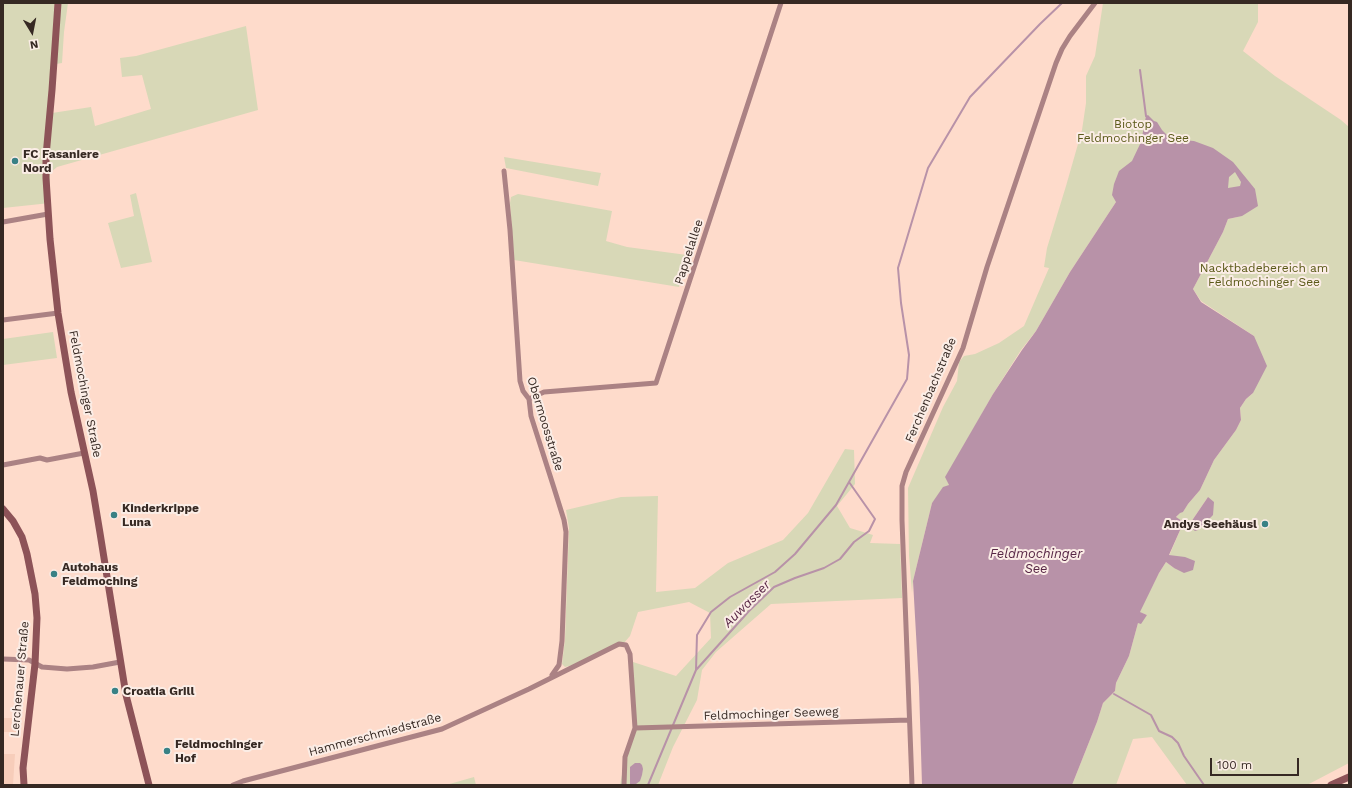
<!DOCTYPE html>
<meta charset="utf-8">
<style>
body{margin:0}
#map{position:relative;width:1352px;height:788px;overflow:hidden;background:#fedbcb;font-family:"Work Sans",sans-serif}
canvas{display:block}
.frame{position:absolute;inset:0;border:4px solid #362923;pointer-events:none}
.north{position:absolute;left:12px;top:12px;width:40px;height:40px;-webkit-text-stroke:3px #fbede6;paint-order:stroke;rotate:170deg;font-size:11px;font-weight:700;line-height:16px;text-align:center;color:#362923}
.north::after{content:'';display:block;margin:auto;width:14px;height:18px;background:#362923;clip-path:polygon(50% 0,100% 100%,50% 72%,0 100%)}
.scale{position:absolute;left:1210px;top:758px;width:89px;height:18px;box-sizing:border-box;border:2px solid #362923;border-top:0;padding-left:5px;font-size:12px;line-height:14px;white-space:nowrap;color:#362923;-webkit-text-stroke:3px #fbede6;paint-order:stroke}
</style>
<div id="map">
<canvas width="1352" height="788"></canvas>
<div class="frame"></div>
<div class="north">N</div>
<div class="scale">100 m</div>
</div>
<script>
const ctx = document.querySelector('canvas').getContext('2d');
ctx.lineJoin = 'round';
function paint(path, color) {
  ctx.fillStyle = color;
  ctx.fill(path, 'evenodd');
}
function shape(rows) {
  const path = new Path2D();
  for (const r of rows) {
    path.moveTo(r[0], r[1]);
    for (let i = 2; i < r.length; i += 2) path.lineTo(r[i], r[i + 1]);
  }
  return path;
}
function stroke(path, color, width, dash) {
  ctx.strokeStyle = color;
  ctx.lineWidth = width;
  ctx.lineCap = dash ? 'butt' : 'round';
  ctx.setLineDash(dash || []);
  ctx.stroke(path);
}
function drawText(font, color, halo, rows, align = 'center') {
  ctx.font = font + ' "Work Sans",sans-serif';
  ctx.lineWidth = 4;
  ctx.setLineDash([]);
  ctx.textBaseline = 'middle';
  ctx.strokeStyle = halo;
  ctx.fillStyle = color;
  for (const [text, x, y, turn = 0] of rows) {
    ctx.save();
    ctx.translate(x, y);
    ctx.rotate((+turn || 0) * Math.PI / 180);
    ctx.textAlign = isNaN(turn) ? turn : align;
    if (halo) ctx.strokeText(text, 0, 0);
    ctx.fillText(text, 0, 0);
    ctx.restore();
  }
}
const built = shape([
 [3,718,18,718,17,732,3,732],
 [3,754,15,754,13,785,3,785]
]);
const green = shape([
 [3,3,68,3,64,32,62,63,56,64,52,113,91,107,95,126,151,109,142,75,122,77,120,58,136,56,246,26,258,110,57,167,50,173,50,203,3,208],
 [1103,3,1258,3,1258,22,1243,51,1275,76,1341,120,1349,127,1349,763,1307,785,1187,785,1152,737,1133,739,1116,785,1072,785,1097,722,1103,703,1115,691,1116,683,1129,656,1138,623,1147,615,1139,612,1159,573,1166,562,1174,568,1177,556,1169,556,1181,528,1188,525,1195,530,1208,497,1191,522,1182,521,1176,518,1180,512,1183,512,1188,504,1200,490,1214,460,1236,430,1241,420,1240,408,1246,399,1253,393,1254,336,1201,301,1193,289,1223,232,1228,219,1237,217,1116,202,1070,272,1036,331,1021,350,993,394,946,477,949,485,932,503,913,581,912,593,909,555,908,488,943,407,957,381,959,362,964,356,975,354,999,343,1024,326,1049,268,1044,267,1047,248,1066,186,1082,130,1086,103,1086,76,1095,56],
 [504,157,601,173,598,186,506,168],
 [136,193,152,262,121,268,108,223,134,216,130,195],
 [518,194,612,211,606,241,627,247,687,255,679,287,514,260,510,203,511,197],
 [53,332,57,358,3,365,3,339],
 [845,449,854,450,855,484,837,506,850,528,873,535,870,543,900,544,902,598,771,604,716,652,702,670,697,700,673,747,658,785,620,785,625,759,635,729,633,662,676,676,711,638,710,613,689,602,638,612,630,636,623,644,582,663,565,667,562,664,565,639,569,528,566,510,621,497,658,496,656,592,695,588,728,563,783,540,808,513],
 [474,777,476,785,446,785]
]);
const water = shape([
 [1148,115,1154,121,1157,122,1162,130,1171,139,1194,141,1213,148,1233,162,1255,189,1258,206,1242,216,1228,219,1223,232,1193,289,1201,302,1254,336,1267,366,1253,393,1246,399,1240,408,1241,420,1236,430,1214,460,1200,490,1188,504,1183,512,1180,513,1176,517,1182,521,1191,522,1208,497,1214,502,1213,515,1198,530,1195,531,1188,525,1181,528,1169,555,1185,557,1195,561,1193,570,1184,573,1174,568,1166,562,1159,573,1140,612,1147,615,1141,624,1138,623,1129,656,1116,683,1115,691,1103,703,1097,722,1072,785,922,785,919,687,913,581,932,503,943,487,949,485,945,477,993,394,1022,350,1036,331,1070,272,1116,202,1112,195,1114,184,1119,171,1132,161,1141,142,1146,116],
 [1235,172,1241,182,1240,186,1228,188,1229,177],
 [635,763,640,763,642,765,643,769,642,775,640,781,636,784,630,784,630,767]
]);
const stream = shape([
 [1140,70,1146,116],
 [696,670,749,611,774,587,795,578,824,568,840,559,854,542,869,531,875,519,849,482],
 [1114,694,1151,715,1159,731,1172,737,1178,743,1184,756,1204,785],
 [648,785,696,670,697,635,711,612,730,597,775,572,795,554,836,505,907,379,909,355,901,303,898,268,928,168,970,97,1040,24,1062,3]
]);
const street = shape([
 [504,171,510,230,520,381,523,391,529,399,531,416,554,488,564,520,566,532,562,641,559,665,552,675],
 [3,222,48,214],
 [3,320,58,313],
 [529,399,544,392,656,383,781,3],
 [3,465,40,458,47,460,84,453],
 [3,659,29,660,42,667,67,669,93,667,120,662],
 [635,728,909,720],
 [233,785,243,781,442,729,529,689,619,644,626,645,630,654,635,728,625,757,624,785],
 [912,785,902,520,902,486,906,472,963,348,987,267,1056,63,1062,49,1070,36,1095,3]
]);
const secondary = shape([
 [58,3,52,90,46,156,46,178,50,239,58,313,71,392,93,491,100,533,126,695,149,785],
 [3,509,13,521,22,537,27,554,35,594,37,618,35,664,23,768,24,785],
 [1331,785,1349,777]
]);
const markers = [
 [15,161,4,"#388185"],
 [114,515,4,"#388185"],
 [1265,524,4,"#388185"],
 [54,574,4,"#388185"],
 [115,691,4,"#388185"],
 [167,751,4,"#388185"]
];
const parkNames = [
 ["Biotop",1133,124],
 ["Feldmochinger See",1133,138],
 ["Nacktbadebereich am",1264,268],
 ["Feldmochinger See",1264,282]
];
const poiNames = [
 ["FC Fasaniere",23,154],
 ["Nord",23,168],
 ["Kinderkrippe",122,508],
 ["Luna",122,522],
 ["Andys Seehäusl",1257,524,"right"],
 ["Autohaus",62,567],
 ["Feldmoching",62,581],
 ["Croatia Grill",123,691],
 ["Feldmochinger",175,744],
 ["Hof",175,758]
];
const streetNames = [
 ["Pappelallee",689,252,-72],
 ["Ferchenbachstraße",931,390,-67],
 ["Feldmochinger Straße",85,394,79],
 ["Obermoosstraße",545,424,73],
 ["Lerchenauer Straße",20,679,-85],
 ["Feldmochinger Seeweg",771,714,-2],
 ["Hammerschmiedstraße",375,735,-15]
];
const waterNames = [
 ["Feldmochinger",1036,554],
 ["See",1036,569],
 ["Auwasser",747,604,-45]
];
paint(built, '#f7cdba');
paint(green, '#d8d8b7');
paint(water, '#b892a8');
stroke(stream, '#b892a8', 2);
stroke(street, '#ab8284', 5);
stroke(secondary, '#8d5358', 7);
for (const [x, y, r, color] of markers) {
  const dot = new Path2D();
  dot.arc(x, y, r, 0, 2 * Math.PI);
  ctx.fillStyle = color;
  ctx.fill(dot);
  stroke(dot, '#fbede6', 1.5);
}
drawText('12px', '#5b5a19', '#fbede6', parkNames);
drawText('bold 12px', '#362923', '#fbede6', poiNames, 'left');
drawText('12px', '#362923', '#fbede6', streetNames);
drawText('italic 13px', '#572645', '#fbede6', waterNames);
</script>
